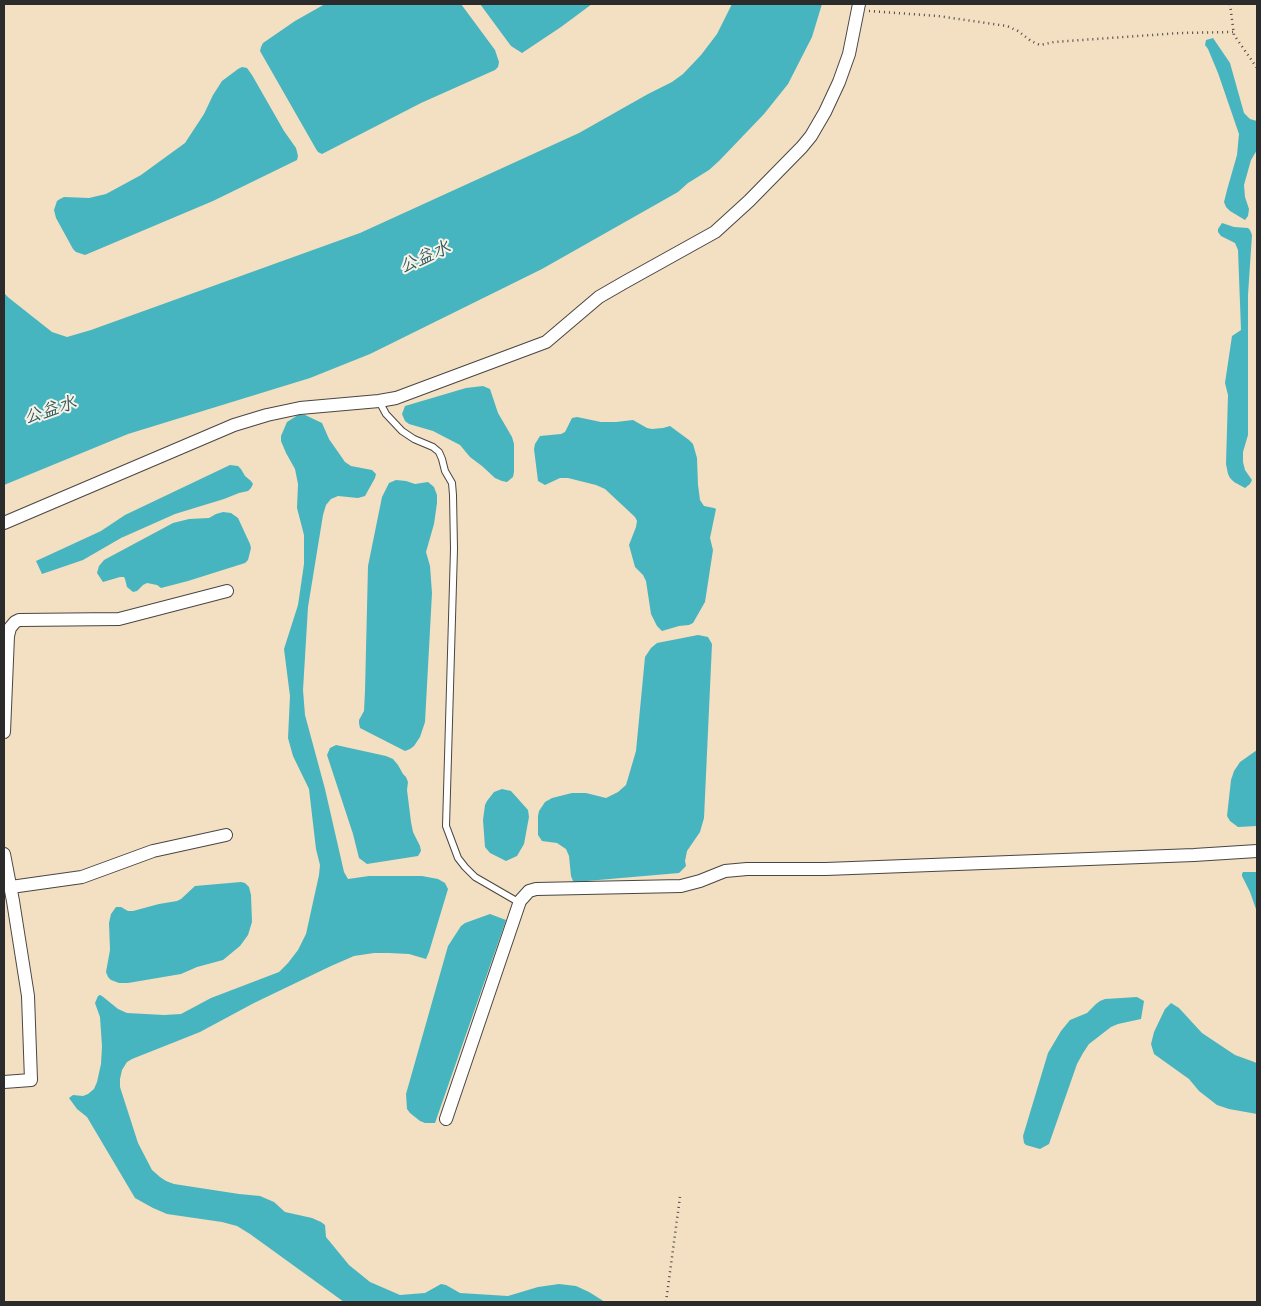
<!DOCTYPE html>
<meta charset="utf-8">
<style>
body{margin:0}
#map{position:relative;width:1261px;height:1306px;overflow:hidden;background:#f3dfc2;font-family:"Balsamiq Sans",sans-serif}
canvas{display:block}
.frame{position:absolute;inset:0;border:5px solid #2b2b2b;pointer-events:none}
</style>
<div id="map">
<canvas width="1261" height="1306"></canvas>
<div class="frame"></div>
</div>
<script>
const ctx = document.querySelector('canvas').getContext('2d');
ctx.lineJoin = 'round';
function paint(path, color) {
  ctx.fillStyle = color;
  ctx.fill(path, 'evenodd');
}
function shape(rows) {
  const path = new Path2D();
  for (const r of rows) {
    path.moveTo(r[0], r[1]);
    for (let i = 2; i < r.length; i += 2) path.lineTo(r[i], r[i + 1]);
  }
  return path;
}
function stroke(path, color, width, dash) {
  ctx.strokeStyle = color;
  ctx.lineWidth = width;
  ctx.lineCap = dash ? 'butt' : 'round';
  ctx.setLineDash(dash || []);
  ctx.stroke(path);
}
function drawText(font, color, halo, rows, align = 'center') {
  ctx.font = font + ' "Balsamiq Sans","LXGW WenKai TC",sans-serif';
  ctx.lineWidth = 4;
  ctx.setLineDash([]);
  ctx.textBaseline = 'middle';
  ctx.strokeStyle = halo;
  ctx.fillStyle = color;
  for (const [text, x, y, turn = 0] of rows) {
    ctx.save();
    ctx.translate(x, y);
    ctx.rotate((+turn || 0) * Math.PI / 180);
    ctx.textAlign = isNaN(turn) ? turn : align;
    if (halo) ctx.strokeText(text, 0, 0);
    ctx.fillText(text, 0, 0);
    ctx.restore();
  }
}
const water = shape([
 [325,4,461,4,495,50,499,62,498,67,495,70,421,103,322,154,318,152,316,149,260,51,261,47,263,43,295,21],
 [480,4,592,4,561,27,522,53,511,46],
 [732,4,822,4,812,37,788,84,764,114,719,161,709,170,688,183,678,192,542,269,370,354,310,378,128,434,4,485,4,293,9,298,52,332,67,337,91,330,360,233,579,133,648,94,672,82,683,74,701,55,717,34],
 [1213,38,1230,63,1244,113,1250,119,1257,121,1257,150,1251,160,1244,185,1245,197,1249,209,1248,216,1245,220,1230,211,1226,207,1224,202,1227,190,1237,155,1239,134,1218,73,1208,49,1205,45,1206,40],
 [242,67,247,68,252,75,284,131,296,148,298,156,297,160,213,201,85,255,76,252,73,249,56,218,54,210,57,201,60,199,64,197,89,198,106,194,141,175,185,143,204,114,213,95,222,81,238,69],
 [1222,223,1234,227,1248,228,1250,230,1252,235,1248,295,1248,435,1243,452,1243,462,1245,470,1252,480,1250,484,1245,488,1234,482,1230,478,1228,474,1226,464,1228,395,1225,383,1232,336,1241,330,1238,250,1235,243,1221,236,1218,232,1218,229],
 [483,386,490,389,498,413,512,437,514,444,514,472,513,477,507,482,502,481,495,478,482,466,470,457,460,445,433,431,409,424,405,421,402,414,405,406,466,388],
 [298,415,305,415,322,423,329,439,345,462,351,466,372,470,376,474,375,478,365,496,358,498,338,496,331,499,326,505,323,515,308,607,303,690,305,715,325,789,344,872,348,879,369,876,422,876,438,879,445,883,448,889,429,952,426,959,409,954,389,953,374,953,354,956,331,966,254,1003,200,1032,132,1059,127,1062,122,1070,120,1079,120,1087,138,1143,152,1170,160,1177,166,1181,174,1184,239,1194,260,1196,274,1202,285,1212,312,1218,321,1222,325,1225,326,1237,349,1265,370,1282,400,1295,425,1293,441,1284,446,1285,460,1293,508,1296,538,1287,559,1284,576,1286,589,1292,605,1302,344,1302,250,1234,237,1226,222,1222,167,1214,153,1208,135,1198,87,1117,77,1109,69,1098,73,1095,83,1096,88,1094,94,1089,97,1082,101,1064,102,1046,100,1017,95,1003,98,996,100,995,102,996,118,1009,127,1013,164,1015,181,1014,211,998,279,972,288,963,298,950,306,934,319,875,320,865,316,849,309,789,293,756,288,738,290,696,284,649,298,605,304,564,304,535,297,508,298,484,295,469,286,453,281,441,281,436,287,422],
 [577,417,601,422,616,422,633,420,647,428,652,429,663,428,670,426,689,440,693,444,697,458,698,485,700,500,704,506,714,508,716,509,710,538,713,550,705,602,693,623,689,625,679,626,662,631,657,626,651,614,646,581,643,575,635,567,629,545,636,527,637,521,635,517,605,489,596,485,568,478,560,478,545,485,538,481,534,449,535,444,540,436,561,434,565,432,572,418],
 [230,465,238,466,241,469,245,476,251,481,253,484,251,488,248,491,239,493,224,499,175,514,121,538,83,560,42,574,36,561,101,531,125,515],
 [396,480,406,481,415,484,428,482,434,487,437,495,437,503,434,524,426,552,430,566,432,593,425,722,420,737,414,746,410,749,405,751,360,728,359,723,359,720,364,711,365,691,368,566,382,497,389,483],
 [223,512,231,513,238,518,250,544,251,548,248,560,245,563,188,581,161,588,157,585,147,583,143,585,137,591,133,592,127,587,125,579,124,577,120,577,103,582,97,573,99,566,104,560,173,523,189,519,209,518,216,514],
 [698,635,708,637,712,644,704,818,700,832,687,851,685,861,686,866,679,873,575,882,573,881,571,876,569,856,566,849,557,843,542,841,538,835,538,816,539,811,545,802,552,798,572,793,586,793,606,798,618,792,626,785,636,751,645,657,651,648,657,643],
 [336,745,386,756,393,759,398,765,403,774,406,777,408,782,407,790,411,822,413,832,420,846,421,851,418,856,367,864,359,858,353,834,327,755,330,748],
 [1257,750,1257,826,1238,827,1230,821,1227,816,1231,780,1234,771,1240,762],
 [502,789,511,791,528,810,529,817,524,844,517,856,506,861,490,853,485,847,483,820,485,805,487,801,494,792],
 [1243,872,1257,872,1257,912,1250,892,1242,876,1242,874],
 [241,882,245,883,249,887,251,895,252,922,248,935,240,946,223,960,197,967,181,974,128,983,119,983,111,980,108,977,106,972,110,950,109,923,111,914,116,907,121,907,128,911,133,911,159,904,177,901,181,899,195,886],
 [490,914,506,920,435,1123,425,1123,420,1121,410,1113,407,1109,406,1094,448,946,461,926,465,923],
 [1137,997,1144,1001,1141,1019,1118,1024,1111,1027,1089,1044,1083,1053,1077,1064,1049,1144,1040,1149,1026,1145,1024,1143,1023,1136,1048,1053,1061,1031,1070,1020,1087,1013,1096,1004,1100,1001,1105,999],
 [1171,1003,1179,1008,1202,1033,1235,1055,1257,1063,1257,1114,1229,1109,1217,1105,1199,1091,1189,1079,1154,1054,1151,1044,1154,1032,1165,1009]
]);
const path = shape([
 [1230,4,1234,35,1257,68],
 [869,11,938,16,1007,26,1018,31,1031,41,1040,45,1054,42,1180,33,1233,32],
 [666,1302,680,1197]
]);
const lane = shape([
 [379,401,386,414,402,431,414,439,433,447,439,452,442,459,445,471,452,483,453,495,454,549,446,826,458,858,465,867,475,877,520,903]
]);
const street = shape([
 [4,523,234,425,267,415,300,408,379,401,396,398,546,342,599,297,625,282,715,232,749,201,802,147,811,136,825,112,839,82,849,54,859,4],
 [4,732,8,636,10,628,15,622,19,620,119,619,227,591],
 [4,854,13,901,28,996,31,1080,4,1082],
 [11,887,82,877,153,851,226,835],
 [446,1119,520,901,529,891,536,889,681,886,700,881,725,871,747,869,826,869,1194,855,1257,851]
]);
const waterNames = [
 ["公益水",425,258,-24],
 ["公益水",50,411,-18]
];
paint(water, '#46b5bf');
stroke(lane, '#494642', 8);
stroke(street, '#494642', 14);
stroke(path, '#494642', 2.5, [1, 4]);
stroke(lane, '#fff', 6);
stroke(street, '#fff', 12);
drawText('italic 18px', '#345b5f', '#f7f3e8', waterNames);
</script>
